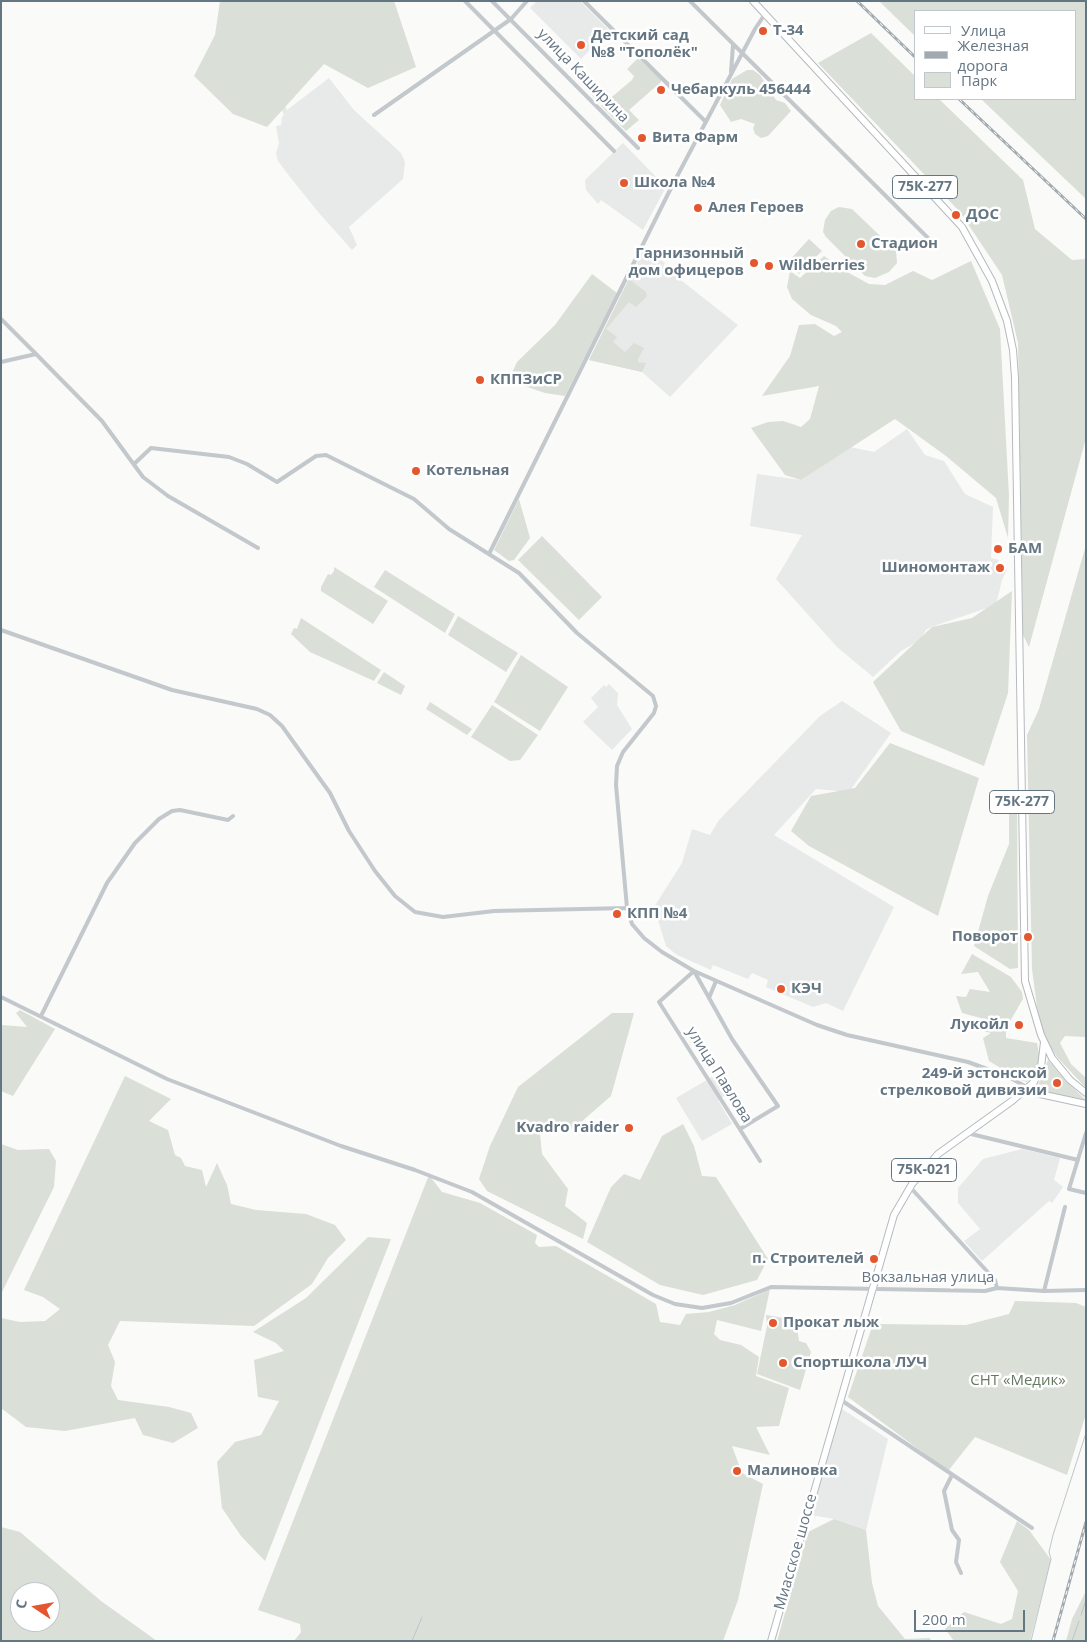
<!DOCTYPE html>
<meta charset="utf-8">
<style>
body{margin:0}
#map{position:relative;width:1087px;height:1642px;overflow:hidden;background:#fafaf8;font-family:"Open Sans",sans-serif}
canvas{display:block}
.frame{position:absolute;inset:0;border:2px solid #657683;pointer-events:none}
.legend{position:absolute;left:914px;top:10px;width:162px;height:90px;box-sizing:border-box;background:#fff;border:1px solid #c1c8cd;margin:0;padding:6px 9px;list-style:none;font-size:15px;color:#657683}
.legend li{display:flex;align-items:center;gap:10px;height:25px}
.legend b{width:25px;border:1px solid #c1c8cd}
.north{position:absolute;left:10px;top:1582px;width:50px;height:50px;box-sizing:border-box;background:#fff;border:1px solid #c1c8cd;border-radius:50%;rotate:282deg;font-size:14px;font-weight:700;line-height:20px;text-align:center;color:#657683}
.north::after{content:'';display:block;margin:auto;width:18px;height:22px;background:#e4572e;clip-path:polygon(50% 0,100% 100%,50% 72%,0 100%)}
.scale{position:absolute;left:914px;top:1610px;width:111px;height:22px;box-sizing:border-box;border:2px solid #657683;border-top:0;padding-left:6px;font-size:15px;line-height:18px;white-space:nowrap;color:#657683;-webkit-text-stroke:4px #fff;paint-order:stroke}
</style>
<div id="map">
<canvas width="1087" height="1642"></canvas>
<div class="frame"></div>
<ul class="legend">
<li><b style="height:6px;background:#fff"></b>Улица</li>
<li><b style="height:6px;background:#a2aab0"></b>Железная дорога</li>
<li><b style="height:14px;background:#dadfd7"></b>Парк</li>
</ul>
<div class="north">С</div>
<div class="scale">200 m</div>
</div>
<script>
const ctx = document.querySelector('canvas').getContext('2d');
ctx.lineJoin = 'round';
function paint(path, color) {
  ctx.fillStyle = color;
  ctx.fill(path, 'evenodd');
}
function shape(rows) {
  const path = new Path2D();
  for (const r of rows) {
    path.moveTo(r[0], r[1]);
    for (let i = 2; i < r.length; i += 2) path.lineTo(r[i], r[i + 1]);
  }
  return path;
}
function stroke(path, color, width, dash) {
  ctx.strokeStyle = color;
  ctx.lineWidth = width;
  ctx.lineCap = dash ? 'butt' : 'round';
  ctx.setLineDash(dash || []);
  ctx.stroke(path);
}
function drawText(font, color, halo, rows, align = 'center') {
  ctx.font = font + ' "Open Sans",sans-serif';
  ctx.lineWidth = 5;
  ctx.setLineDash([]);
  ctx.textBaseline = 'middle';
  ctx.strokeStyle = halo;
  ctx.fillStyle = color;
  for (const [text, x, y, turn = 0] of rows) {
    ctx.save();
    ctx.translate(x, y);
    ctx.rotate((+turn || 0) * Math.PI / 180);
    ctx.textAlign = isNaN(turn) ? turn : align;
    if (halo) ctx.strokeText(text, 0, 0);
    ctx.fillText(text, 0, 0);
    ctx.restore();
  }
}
const built = shape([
 [537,1,580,1,609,30,581,59,530,8],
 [329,78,354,110,401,153,405,162,403,179,349,227,357,245,352,250,319,213,290,177,278,161,276,153,279,143,276,126,281,125,282,117,284,115,281,108,285,106,287,110],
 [594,79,609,95,600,104,585,88],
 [623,143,666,187,643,230,601,200,598,204,586,190,585,180],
 [644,248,665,263,663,266,738,325,670,397,642,372,589,360],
 [907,429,925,455,944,461,965,494,993,507,991,558,999,560,997,564,1007,569,1002,580,996,605,931,627,926,630,920,640,901,651,873,677,837,647,776,579,802,535,750,526,757,474,801,480,850,447,874,452],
 [609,684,618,693,617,705,632,729,612,750,583,722,598,707,591,698,604,685,606,687],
 [842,701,891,733,849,792,816,789,774,835,894,907,843,1011,826,1003,813,1007,766,987,768,980,752,973,748,979,713,965,711,970,677,955,666,946,654,907,682,863,692,829,710,835,719,820,820,716],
 [713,1069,727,1089,725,1091,727,1094,718,1100,732,1124,702,1141,676,1098,712,1077,714,1080,716,1079,711,1070],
 [1022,1149,1060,1158,1054,1180,1063,1187,1052,1203,1049,1201,982,1261,964,1241,980,1229,958,1203,958,1188,983,1159],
 [842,1409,888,1439,866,1530,834,1519,811,1515]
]);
const green = shape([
 [220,1,394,1,416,67,368,88,324,64,267,127,233,114,194,76,215,35],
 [879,1,1086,1,1086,199,981,99,1076,99,1076,11,916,11,916,37],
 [871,33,916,77,916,99,939,99,1023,180,1035,229,1072,260,1086,259,1086,438,1029,647,1023,635,1018,343,1002,275,960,212,818,63],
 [638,58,661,79,661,82,629,110,639,120,626,131,601,106,632,80,634,76,627,69],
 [747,70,753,70,760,75,776,100,785,103,791,111,768,136,761,138,755,134,753,128,755,124,741,119,731,122,720,105,732,79],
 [839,207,852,209,896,251,897,263,889,272,875,278,865,276,826,237,823,232,825,220,831,211],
 [809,239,822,251,799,274,787,263],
 [824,256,847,272,869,284,885,285,913,271,932,280,971,261,1000,329,1009,496,1008,538,996,498,946,456,895,419,801,480,785,475,751,428,768,422,783,421,801,427,810,419,819,386,762,396,790,356,799,325,815,324,834,336,842,332,836,326,811,315,792,299,787,287,790,271,800,278],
 [592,274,617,293,565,396,545,393,519,384,510,377,517,362,555,325],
 [629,279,646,292,647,296,636,307,629,302,606,329,617,337,613,342,625,352,634,343,644,348,638,359,638,362,646,363,642,372,589,360],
 [519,499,530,538,514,560,509,561,494,550],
 [542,536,602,597,579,620,518,560],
 [1086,545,1086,1037,1065,1036,1060,1043,1071,1064,1086,1078,1086,1088,1057,1057,1044,1037,1037,1007,1032,969,1027,735,1039,709],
 [334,567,388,601,373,624,321,591,321,587,328,574,331,575,334,571],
 [385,570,455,614,445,633,374,587],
 [1012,591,1008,693,984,766,901,731,873,682,932,627,972,618],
 [458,616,518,653,506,672,448,635],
 [301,618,381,670,374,681,310,652,291,634,294,628,297,629],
 [521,655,568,687,540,731,494,702],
 [384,672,405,686,401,695,377,683],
 [430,702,472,729,467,735,426,709],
 [492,705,538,735,520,760,510,761,471,737],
 [890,743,979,778,938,916,809,846,791,831,811,796,855,788],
 [1009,794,1017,795,1018,968,1010,969,974,946,988,896,1009,844],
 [972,954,1011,977,1022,992,1023,999,1006,1028,1006,1038,1037,1043,1040,1060,1034,1075,1027,1082,1020,1080,989,1061,983,1038,991,1033,967,1027,983,1024,988,1020,962,1013,956,996,966,997,970,989,990,992,978,972,961,974],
 [20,1010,55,1029,13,1096,1,1091,1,1025,27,1027,16,1013],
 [612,1013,634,1013,611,1096,573,1129,561,1125,540,1134,542,1154,568,1189,565,1206,587,1223,583,1239,487,1191,479,1179,490,1146,518,1087],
 [1048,1060,1066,1081,1086,1100,1040,1091,1037,1088],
 [125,1076,171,1099,149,1121,168,1130,175,1155,181,1158,185,1166,202,1170,206,1187,217,1163,227,1185,231,1204,256,1210,306,1214,335,1225,346,1240,328,1258,312,1284,254,1326,120,1321,108,1345,115,1362,111,1386,118,1400,169,1407,191,1413,198,1428,173,1443,143,1435,135,1418,65,1431,26,1427,1,1408,1,1318,20,1322,45,1321,60,1309,43,1297,24,1290],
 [683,1124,694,1146,702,1176,716,1177,768,1259,757,1280,703,1295,660,1285,587,1242,611,1187,624,1174,640,1180,662,1136],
 [1,1144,18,1150,49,1149,56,1161,54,1187,1,1294],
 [429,1175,442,1192,480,1203,537,1235,535,1243,539,1247,556,1246,656,1304,660,1322,680,1325,686,1314,709,1312,735,1305,770,1289,761,1331,717,1320,714,1334,720,1340,741,1345,759,1357,756,1376,789,1388,779,1426,756,1427,770,1455,732,1446,742,1473,763,1484,738,1600,723,1641,294,1641,301,1632,300,1624,258,1610],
 [368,1237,391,1239,265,1561,241,1536,222,1508,217,1462,235,1442,261,1435,279,1401,258,1397,254,1360,284,1351,276,1343,253,1332,306,1298],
 [1015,1301,1076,1303,1086,1307,1086,1414,1067,1475,975,1437,948,1471,848,1397,873,1324,966,1325,1009,1314],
 [766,1315,796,1320,799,1341,806,1343,811,1352,800,1390,757,1374,767,1326],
 [834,1519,866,1530,872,1583,878,1606,905,1639,930,1638,931,1641,777,1641,808,1532],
 [1017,1521,1029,1530,1051,1560,1030,1641,954,1641,945,1629,964,1612,1001,1624,1012,1619,1018,1591,1000,1562],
 [1,1527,20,1532,101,1601,157,1641,1,1641],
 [20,1592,50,1592,50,1622,20,1622],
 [1086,1591,1086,1641,1066,1641,1072,1619]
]);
const stream = shape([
 [1081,1615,1086,1600],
 [412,1641,422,1617],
 [1031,1641,1051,1559,1049,1552,1053,1535,1086,1433],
 [1072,1641,1079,1621]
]);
const street = shape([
 [465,1,614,151],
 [492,1,638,148],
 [584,1,706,122],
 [690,1,929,239],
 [731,72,733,45],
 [374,115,511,19,527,1],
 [1,319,36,354],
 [1,362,36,354,102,421,143,477,168,496,258,548],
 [134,464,151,448,229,457,247,464,277,482,316,456,326,455,414,499,449,529,519,573,577,633,653,696,656,706,654,713,623,752,617,766,616,785,627,908,632,924,644,938,662,952,694,971,817,1025,847,1035,968,1062,1009,1077,1028,1088],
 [489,554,673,184,755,29,765,14],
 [1,630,172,690,257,709,270,715,282,726,330,793,349,831,375,871,395,896,415,912,443,917,494,911,627,908],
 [694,971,659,1002,760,1161],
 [694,971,732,1039,778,1106,740,1129],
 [1,997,167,1079,341,1146,415,1170,472,1192,653,1295,675,1304,702,1308,731,1303,771,1287,985,1291,997,1288,1044,1291,1086,1290],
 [709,998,716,981],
 [41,1016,107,883,135,843,159,819,172,811,180,810,228,820,233,816],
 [967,1133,1078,1160],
 [1086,1133,1069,1189,1086,1193],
 [910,1187,995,1280,997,1288],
 [1044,1291,1065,1207],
 [841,1400,1032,1528],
 [952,1475,944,1491,952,1530,959,1540,956,1562,961,1573]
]);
const primary = shape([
 [753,1,962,227,992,281,1007,321,1013,350,1015,378,1025,981,1041,1035,1052,1058,1070,1080,1086,1093],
 [1028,1088,1040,1094,1086,1104],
 [771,1641,894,1215,912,1184,938,1154,1012,1101,1034,1082,1041,1067,1044,1042]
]);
const rail = shape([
 [857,1,916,58],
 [959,99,1086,219],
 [1053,1641,1086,1522]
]);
const markers = [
 [763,31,5,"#e4572e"],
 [581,45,5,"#e4572e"],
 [661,90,5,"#e4572e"],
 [642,138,5,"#e4572e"],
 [624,183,5,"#e4572e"],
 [698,208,5,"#e4572e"],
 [956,215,5,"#e4572e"],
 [861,244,5,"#e4572e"],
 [754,263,5,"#e4572e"],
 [769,266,5,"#e4572e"],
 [480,380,5,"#e4572e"],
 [416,471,5,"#e4572e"],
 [998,549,5,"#e4572e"],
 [1000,568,5,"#e4572e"],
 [617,914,5,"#e4572e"],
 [1028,937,5,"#e4572e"],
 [781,989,5,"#e4572e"],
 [1019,1025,5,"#e4572e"],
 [1057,1083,5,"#e4572e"],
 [629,1128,5,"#e4572e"],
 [874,1259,5,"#e4572e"],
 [773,1323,5,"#e4572e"],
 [783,1363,5,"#e4572e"],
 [737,1471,5,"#e4572e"]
];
const shields = [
 [925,187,65],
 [1022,802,65],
 [924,1170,65]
];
const shieldNames = [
 ["75К-277",925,187],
 ["75К-277",1022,802],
 ["75К-021",924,1170]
];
const poiNames = [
 ["Т-34",773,31],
 ["Детский сад",591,36],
 ["№8 \"Тополёк\"",591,53],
 ["Чебаpкуль 456444",671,90],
 ["Вита Фарм",652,138],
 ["Школа №4",634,183],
 ["Алея Героев",708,208],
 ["ДОС",966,215],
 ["Стадион",871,244],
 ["Гарнизонный",744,254,"right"],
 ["дом офицеров",744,271,"right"],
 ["Wildberries",779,266],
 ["КППЗиСР",490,380],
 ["Котельная",426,471],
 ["БАМ",1008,549],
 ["Шиномонтаж",990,568,"right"],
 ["КПП №4",627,914],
 ["Поворот",1018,937,"right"],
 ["КЭЧ",791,989],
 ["Лукойл",1009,1025,"right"],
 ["249-й эстонской",1047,1074,"right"],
 ["стрелковой дивизии",1047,1091,"right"],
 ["Kvadro raider",619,1128,"right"],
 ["п. Строителей",864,1259,"right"],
 ["Прокат лыж",783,1323],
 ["Спортшкола ЛУЧ",793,1363],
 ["Малиновка",747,1471]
];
const streetNames = [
 ["улица Каширина",583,76,46],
 ["улица Павлова",719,1075,58],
 ["Вокзальная улица",928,1278],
 ["Миасское шоссе",796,1552,-74]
];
const parkNames = [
 ["СНТ «Медик»",1018,1381]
];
paint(built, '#e8e9e9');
paint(green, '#dadfd7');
stroke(stream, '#bbc7cb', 1);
stroke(primary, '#b5babe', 8);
stroke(street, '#c3c8cc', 4);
stroke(primary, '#fff', 6);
stroke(rail, '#a2aab0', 3);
stroke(rail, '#fff', 1, [4]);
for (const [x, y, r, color] of markers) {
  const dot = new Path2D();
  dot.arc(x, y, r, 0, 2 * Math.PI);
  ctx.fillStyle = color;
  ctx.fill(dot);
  stroke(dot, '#fff', 2);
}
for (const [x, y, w] of shields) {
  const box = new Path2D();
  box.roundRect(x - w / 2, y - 11.5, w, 23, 4);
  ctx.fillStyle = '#fff';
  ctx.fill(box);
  stroke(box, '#657683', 1);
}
drawText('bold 14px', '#657683', null, shieldNames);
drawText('bold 15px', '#657683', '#fff', poiNames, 'left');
drawText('15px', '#657683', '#fff', streetNames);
drawText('15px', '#687a64', '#fff', parkNames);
</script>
